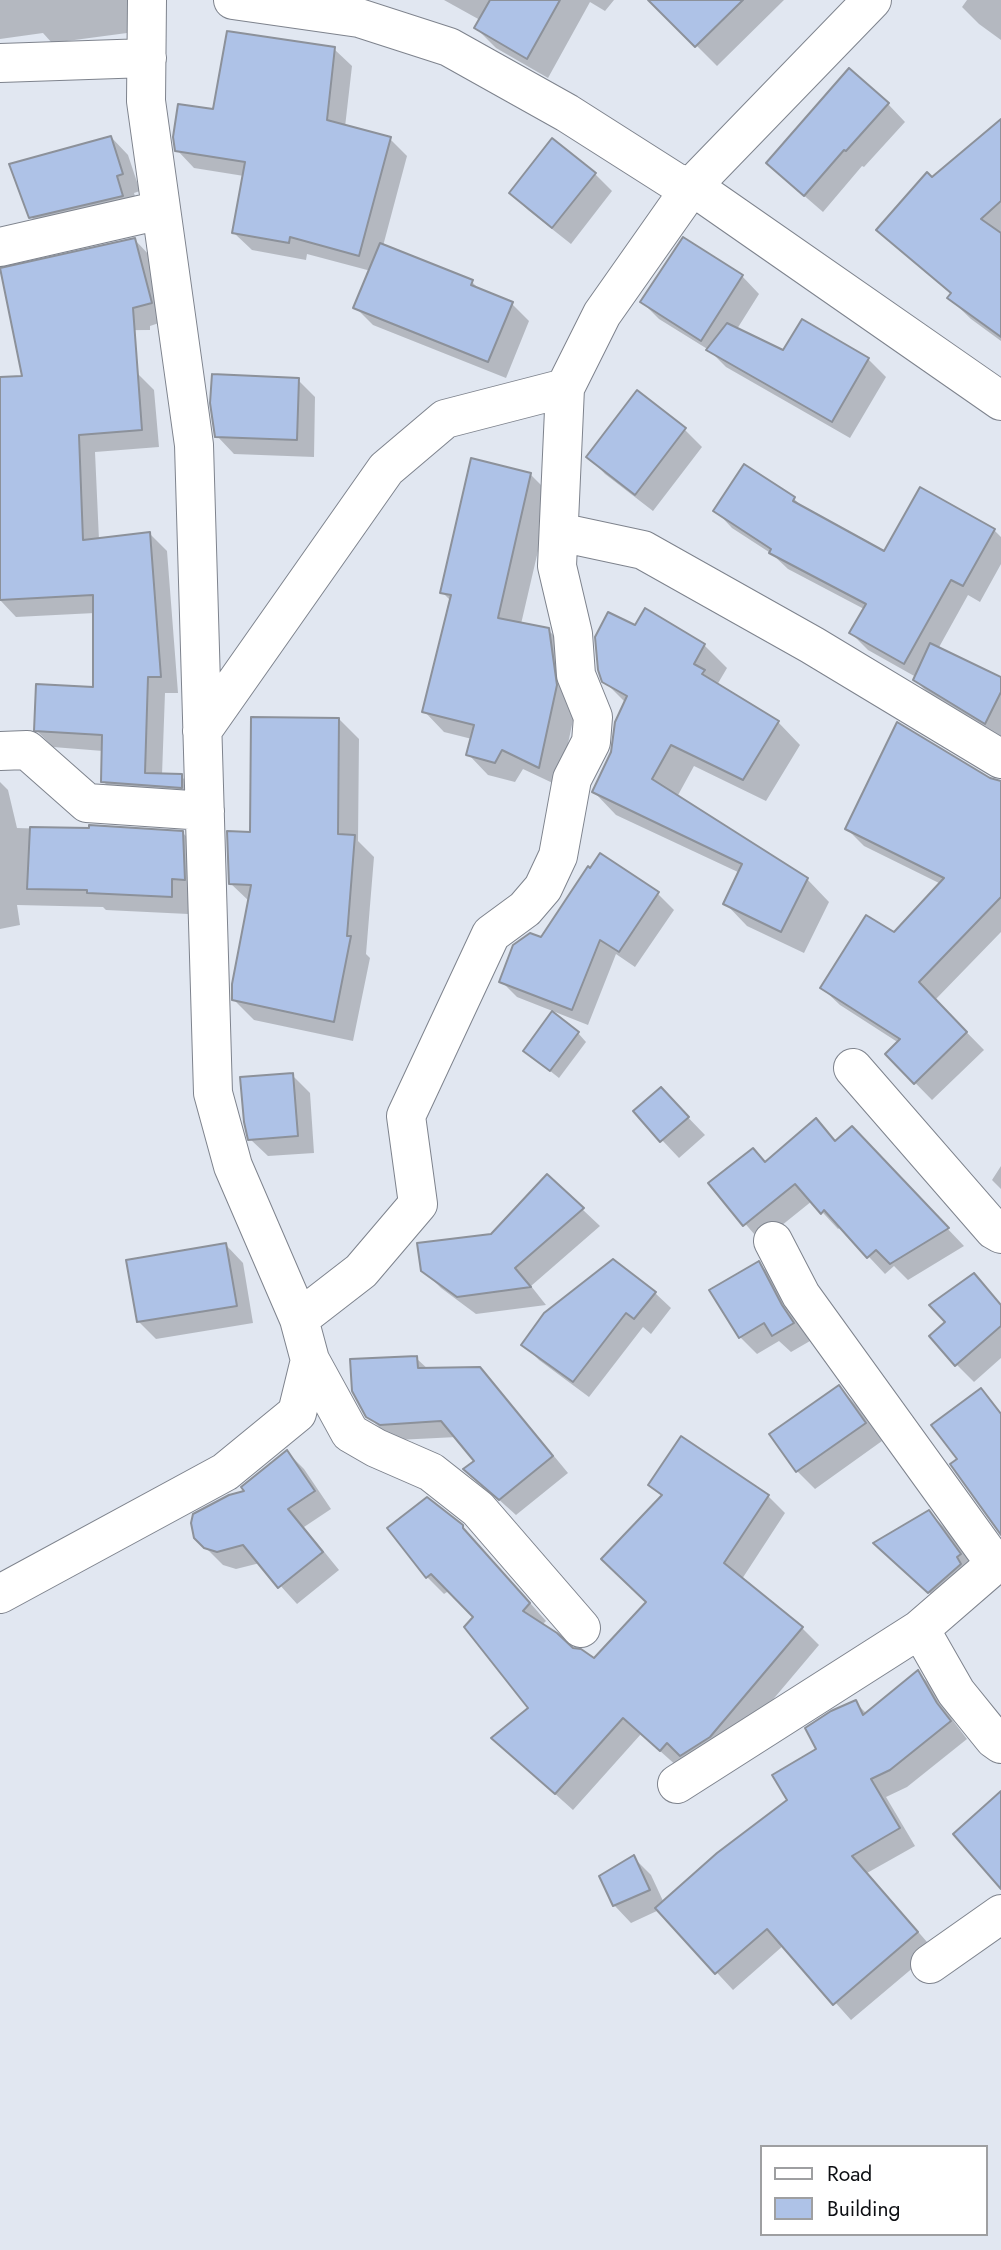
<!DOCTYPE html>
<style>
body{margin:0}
#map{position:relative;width:1001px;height:2250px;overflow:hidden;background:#e1e7f1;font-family:Jost,sans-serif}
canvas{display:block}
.legend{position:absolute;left:760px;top:2145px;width:228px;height:91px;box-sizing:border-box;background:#fff;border:2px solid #9e9fa1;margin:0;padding:9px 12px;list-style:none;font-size:21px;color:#0d0f13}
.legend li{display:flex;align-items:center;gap:14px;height:35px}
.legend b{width:35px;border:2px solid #9e9fa1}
</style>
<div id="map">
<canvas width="1001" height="2250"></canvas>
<ul class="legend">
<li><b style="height:9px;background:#fff"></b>Road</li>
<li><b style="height:19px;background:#aec2e7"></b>Building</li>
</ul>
</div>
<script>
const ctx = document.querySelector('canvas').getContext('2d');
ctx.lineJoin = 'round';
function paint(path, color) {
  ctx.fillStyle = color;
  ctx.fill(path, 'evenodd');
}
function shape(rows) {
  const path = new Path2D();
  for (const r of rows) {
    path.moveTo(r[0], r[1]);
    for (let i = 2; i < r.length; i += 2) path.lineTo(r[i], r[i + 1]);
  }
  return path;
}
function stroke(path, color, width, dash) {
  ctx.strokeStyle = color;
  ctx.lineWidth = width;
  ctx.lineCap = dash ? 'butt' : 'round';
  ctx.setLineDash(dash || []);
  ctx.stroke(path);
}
const shadow = shape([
 [0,0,141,0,142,31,52,43,43,33,0,39],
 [444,0,614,0,605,11,590,2,548,78,496,48,476,28,480,20],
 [653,0,784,0,717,66,652,1],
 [967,0,1001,0,1001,40,979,24,962,7],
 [334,49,352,66,345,127,390,139,407,156,383,246,472,282,481,291,512,304,529,321,506,378,373,325,355,307,371,271,307,254,306,260,252,250,234,233,244,176,194,168,177,150,214,111],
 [888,104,905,122,864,167,862,166,823,212,786,180],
 [111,137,128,155,140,191,134,193,140,213,48,234,31,217],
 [1001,147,1001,341,971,319,949,298,952,295,879,230,932,179],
 [595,174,612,191,571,244,528,210,511,193],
 [135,240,152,258,168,320,150,326,150,330,29,331],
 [742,276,759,294,737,329,784,352,868,359,886,377,850,438,726,367,709,350,659,319,642,302],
 [137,373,154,390,159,447,95,452,99,540,150,534,167,551,178,693,165,693,162,775,181,776,198,793,120,799,103,781,103,751,53,747,36,730,95,689,95,613,16,617,0,600,0,378],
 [298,380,315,397,314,457,234,454,217,436],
 [685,430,702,447,653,511,605,474,588,456],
 [530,474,551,495,521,624,548,630,569,650,576,706,559,786,523,769,515,782,488,775,468,754,472,739,444,732,424,711,451,601,442,592],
 [794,499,805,509,885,553,994,530,1001,537,1001,564,980,602,968,595,938,649,1001,679,1001,739,932,697,915,680,916,677,868,650,851,633,864,609,788,569,772,554,732,528,716,511],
 [635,628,704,645,727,668,717,685,778,722,800,745,766,801,694,766,677,797,807,879,829,902,804,953,747,926,725,903,740,873,616,815,594,792,612,752,626,703,604,681],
 [339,719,359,739,358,841,374,857,366,954,370,958,353,1041,254,1020,234,1000,250,902,230,883,252,834],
 [990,780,1001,783,1001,932,935,1000,984,1050,932,1100,887,1054,899,1043,840,1005,822,988,894,935,941,884,864,846,847,829],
 [0,782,8,790,17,828,183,833,200,851,189,895,188,914,106,910,103,907,17,905,20,925,0,929],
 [600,855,658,894,674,910,635,967,616,954,588,1025,517,997,501,981,541,939],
 [578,1033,586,1042,559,1078,525,1051],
 [292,1075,310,1093,314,1153,268,1156,250,1139],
 [678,1107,705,1135,679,1158,662,1140],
 [816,1121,837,1142,868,1145,964,1246,908,1280,894,1266,885,1274,841,1227,838,1229,812,1201,761,1242,711,1184,753,1150,766,1163],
 [1001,1166,1001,1189,992,1180],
 [582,1209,600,1226,531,1286,546,1305,476,1314,441,1288,423,1270,492,1235],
 [226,1245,243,1263,253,1323,156,1339,138,1321],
 [613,1261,655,1293,671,1308,651,1334,643,1327,589,1397,539,1360,523,1344],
 [759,1263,776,1281,799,1325,810,1341,791,1352,779,1341,757,1354,740,1337],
 [973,1275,1001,1305,1001,1358,974,1382,956,1364],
 [416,1358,429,1370,479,1369,496,1386,568,1473,516,1515,466,1470,476,1461,457,1437,397,1440,385,1433,368,1416],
 [839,1387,856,1405,882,1441,815,1489,797,1471,771,1434],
 [287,1452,304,1469,331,1509,304,1527,339,1570,297,1604,260,1563,236,1569,223,1565,195,1537,247,1493],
 [650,1485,768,1496,785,1513,742,1579,802,1628,819,1645,727,1754,678,1767,641,1734,573,1810,493,1738,531,1708,475,1617,450,1590,444,1594,427,1577,389,1529,462,1526,546,1621,542,1625,572,1650,594,1660,648,1602,663,1497],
 [929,1512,946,1529,977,1572,947,1609,893,1560],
 [918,1673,935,1689,954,1722,967,1739,907,1787,886,1797,915,1846,867,1873,934,1950,851,2020,784,1945,733,1990,659,1910,631,1923,614,1905,634,1858,651,1875,664,1903,790,1801,818,1750,855,1702,867,1714]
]);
const building = shape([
 [490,0,560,0,527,59,474,28,490,0],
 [648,0,743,0,695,47,648,0],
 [227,31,335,47,327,120,391,137,359,256,290,237,289,243,232,233,245,162,175,151,173,137,178,104,213,109,227,31],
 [849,68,889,103,846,151,844,150,804,196,766,163,849,68],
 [1001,119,1001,201,981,219,1001,233,1001,337,947,298,951,293,876,230,927,172,932,177,1001,119],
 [111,136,123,174,117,176,123,196,29,218,9,164,111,136],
 [552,138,596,173,552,228,509,193,552,138],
 [683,237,743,275,701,341,640,302,683,237],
 [135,238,152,303,133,308,142,430,79,435,83,540,150,532,161,677,148,677,145,773,182,774,182,788,101,782,102,735,34,731,36,684,93,687,93,595,0,600,0,377,22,376,0,268,135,238],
 [380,243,473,280,471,285,513,302,488,362,353,308,380,243],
 [802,319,869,358,832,422,706,350,727,323,783,350,802,319],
 [212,374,299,378,297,440,215,437,210,403,212,374],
 [637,390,686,428,635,495,586,457,637,390],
 [471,458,531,473,498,618,549,628,557,685,539,768,502,750,495,763,466,755,474,725,422,712,451,595,440,593,471,458],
 [744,464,795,497,793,501,884,551,920,487,995,529,963,586,951,580,904,664,849,633,866,604,769,553,771,549,713,511,744,464],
 [645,608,705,644,694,664,705,670,702,674,779,721,743,780,671,745,652,779,808,878,781,932,723,904,742,864,592,792,611,752,615,722,627,696,602,682,598,670,595,637,608,612,635,625,645,608],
 [930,643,1001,677,1001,692,985,724,913,680,930,643],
 [251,717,339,718,338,834,355,835,347,936,351,936,334,1022,232,1000,232,984,251,885,229,884,227,831,250,832,251,717],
 [897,722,990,778,1001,781,1001,897,919,982,967,1032,914,1084,885,1054,900,1039,820,988,866,915,894,932,944,878,845,829,897,722],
 [89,825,183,831,185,880,172,879,172,897,87,893,87,890,27,889,30,827,89,828,89,825],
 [600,853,659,892,619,952,600,940,572,1010,499,982,513,945,530,933,541,937,588,866,590,868,600,853],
 [552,1011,579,1032,550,1071,523,1051,552,1011],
 [293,1073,298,1136,248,1140,244,1122,240,1077,293,1073],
 [661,1087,689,1117,660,1142,633,1111,661,1087],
 [816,1118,835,1141,852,1126,949,1228,890,1264,876,1250,867,1258,824,1210,821,1214,795,1184,743,1226,708,1183,753,1148,765,1162,816,1118],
 [547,1174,584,1208,515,1268,531,1287,457,1297,421,1271,417,1243,491,1234,547,1174],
 [226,1243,237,1306,137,1322,126,1260,226,1243],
 [613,1259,656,1292,634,1319,626,1313,573,1382,521,1345,544,1313,613,1259],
 [759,1261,782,1305,794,1323,772,1336,764,1323,739,1338,709,1290,759,1261],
 [974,1273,1001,1305,1001,1326,955,1366,929,1336,945,1322,929,1305,974,1273],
 [417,1356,418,1368,480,1367,553,1456,499,1500,463,1469,474,1461,441,1421,380,1425,366,1417,352,1391,350,1359,417,1356],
 [839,1385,866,1423,796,1472,769,1434,839,1385],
 [981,1388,1001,1414,1001,1535,950,1464,957,1459,931,1425,981,1388],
 [681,1436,769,1495,724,1563,803,1627,710,1737,680,1756,667,1743,660,1751,623,1718,555,1794,491,1738,528,1708,464,1627,473,1617,431,1574,426,1578,387,1528,427,1497,463,1525,463,1528,530,1603,523,1611,557,1633,573,1648,581,1649,594,1658,646,1602,601,1559,662,1495,648,1485,681,1436],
 [287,1450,315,1491,288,1509,323,1552,278,1588,243,1545,217,1552,204,1548,194,1538,191,1523,193,1514,229,1495,244,1491,241,1487,287,1450],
 [929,1510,961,1554,957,1557,961,1564,928,1593,873,1543,929,1510],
 [918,1670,937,1703,951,1721,890,1770,871,1779,900,1828,852,1856,918,1932,833,2005,767,1929,715,1974,655,1908,717,1853,787,1800,772,1775,816,1749,805,1728,831,1711,856,1700,863,1715,918,1670],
 [1001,1791,1001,1889,953,1834,1001,1791],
 [634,1855,650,1890,613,1906,599,1876,634,1855]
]);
const street = shape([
 [233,0,359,18,449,47,567,113,677,183,692,186,1001,401],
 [0,63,147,58],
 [0,247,161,210],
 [559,532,643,550,812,645,1001,759],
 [202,731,386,469,445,419,565,388],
 [0,751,27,750,87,803,205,811],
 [853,1068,994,1230,1001,1234],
 [773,1241,801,1295,996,1565],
 [299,1319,361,1271,418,1204,406,1116,491,934,525,909,543,888,558,856,572,779,591,742,593,717,576,675,573,634,557,566,565,388,602,314,692,186,872,0],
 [310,1360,350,1433,376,1448,431,1472,478,1509,581,1628],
 [0,1594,225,1472,297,1413,310,1360,299,1319,233,1166,213,1093,194,445,146,101,147,0],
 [920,1629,956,1692,994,1739,1001,1744],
 [677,1784,920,1629,1001,1559],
 [930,1964,1001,1914]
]);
paint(shadow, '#0003');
paint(building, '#aec2e7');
stroke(building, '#8c919a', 2);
stroke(street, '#7e838d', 40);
stroke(street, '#fff', 38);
</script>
